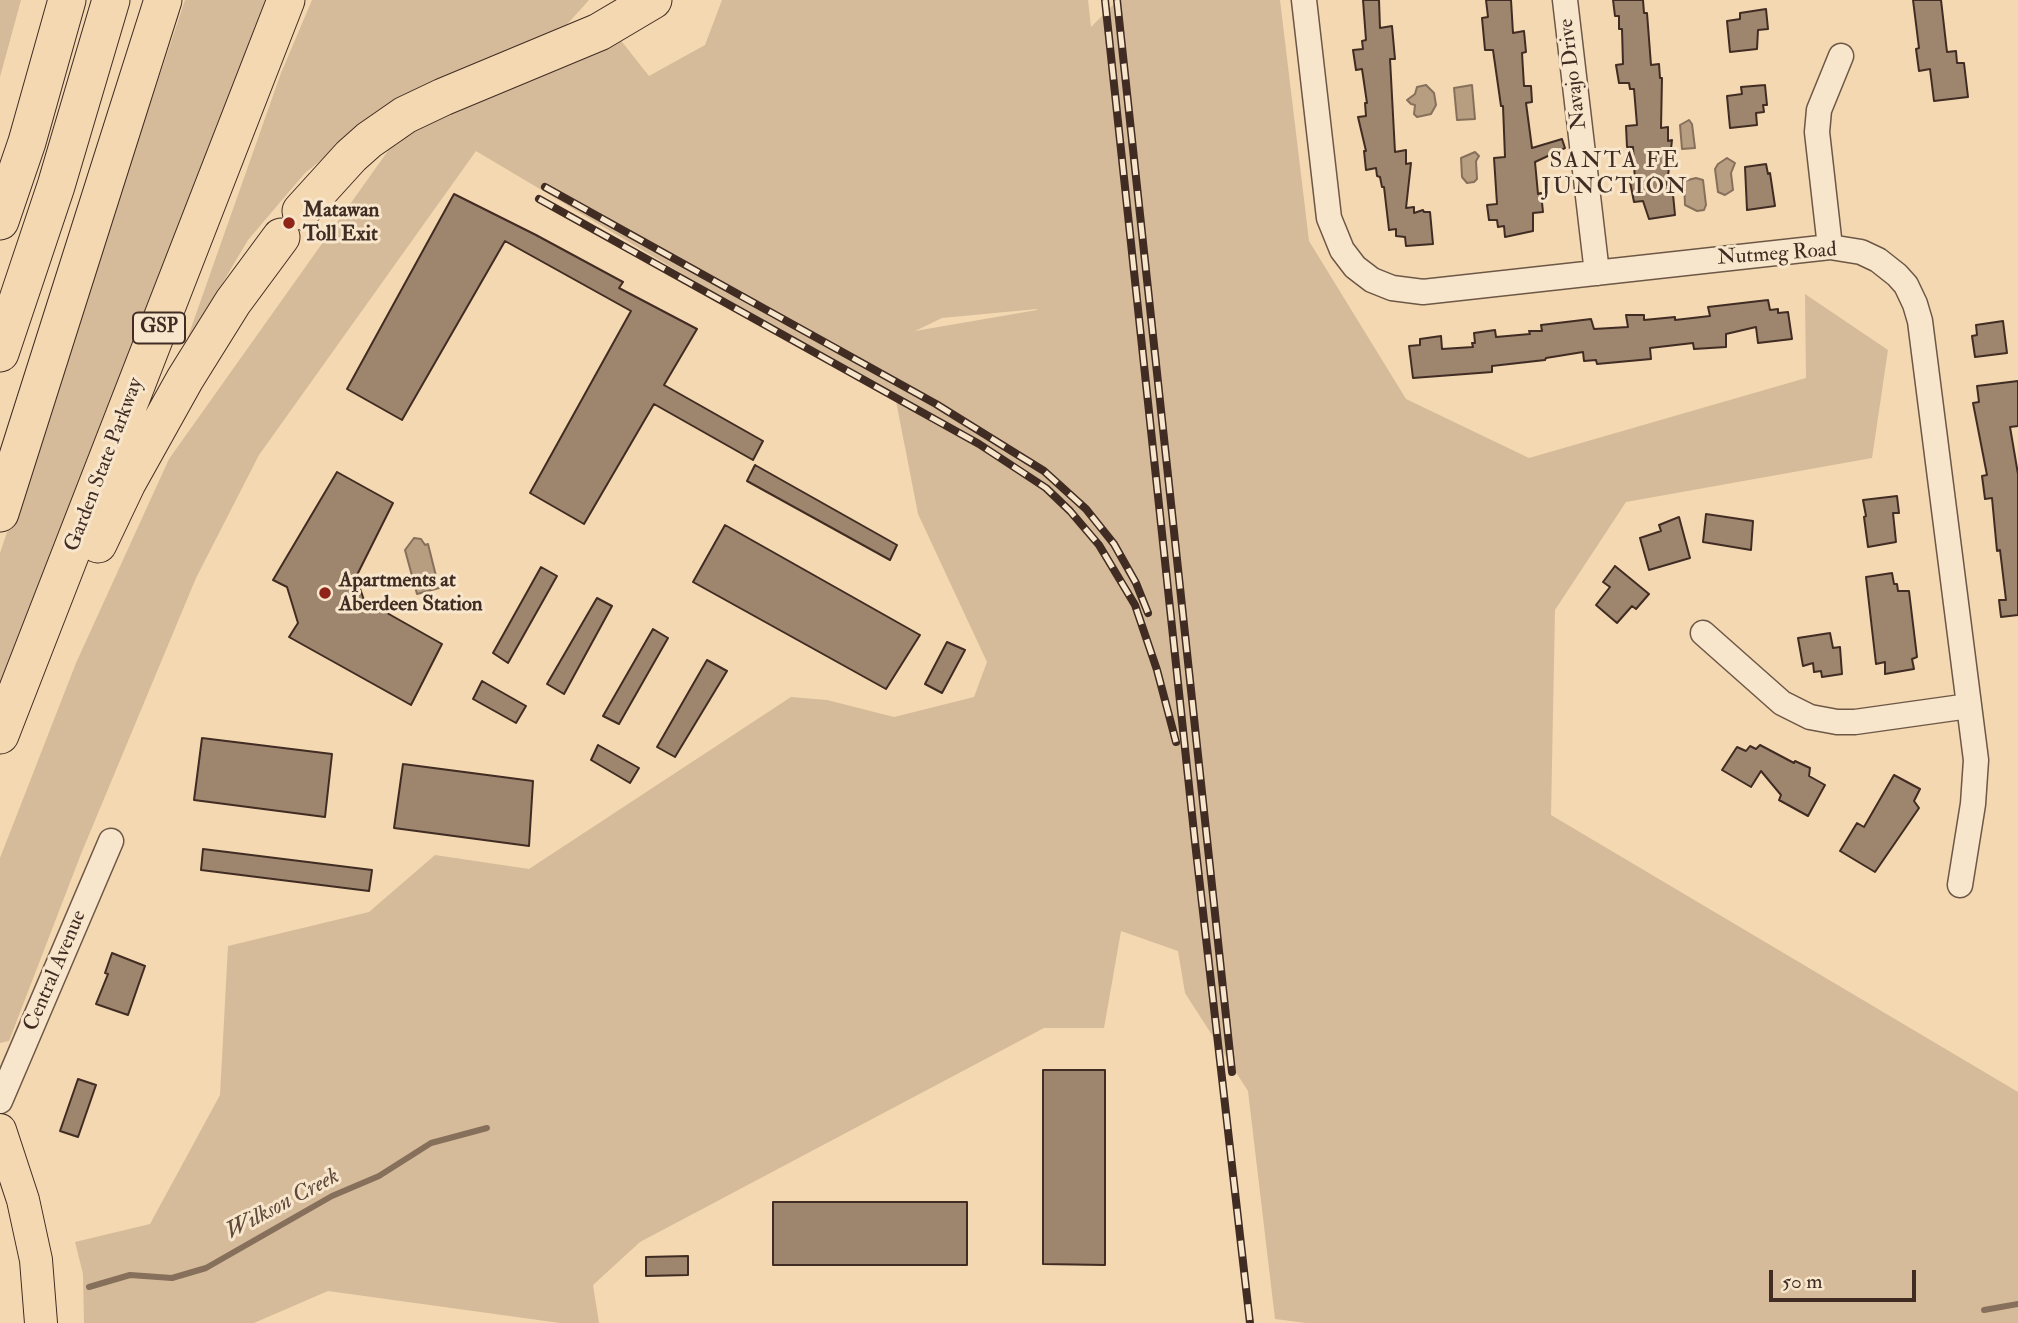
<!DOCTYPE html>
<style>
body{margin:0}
#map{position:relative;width:2018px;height:1323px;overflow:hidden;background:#f4d8b1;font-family:"IM FELL Double Pica",serif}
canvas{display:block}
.scale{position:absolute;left:1769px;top:1270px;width:147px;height:32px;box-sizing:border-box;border:4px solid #402c23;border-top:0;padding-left:9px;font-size:21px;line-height:24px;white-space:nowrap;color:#402c23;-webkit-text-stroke:5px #f8e6cc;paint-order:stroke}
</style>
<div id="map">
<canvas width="2018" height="1323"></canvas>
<div class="scale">50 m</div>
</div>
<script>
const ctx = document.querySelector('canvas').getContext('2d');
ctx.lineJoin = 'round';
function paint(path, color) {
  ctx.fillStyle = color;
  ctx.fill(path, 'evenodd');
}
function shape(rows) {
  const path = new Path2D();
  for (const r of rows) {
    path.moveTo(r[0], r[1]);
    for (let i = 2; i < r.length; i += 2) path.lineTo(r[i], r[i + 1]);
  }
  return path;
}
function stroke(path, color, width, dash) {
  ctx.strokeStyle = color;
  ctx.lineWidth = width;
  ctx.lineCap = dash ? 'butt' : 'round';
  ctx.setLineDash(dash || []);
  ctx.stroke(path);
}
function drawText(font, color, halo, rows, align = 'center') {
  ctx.font = font + ' "IM FELL Double Pica",serif';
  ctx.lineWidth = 6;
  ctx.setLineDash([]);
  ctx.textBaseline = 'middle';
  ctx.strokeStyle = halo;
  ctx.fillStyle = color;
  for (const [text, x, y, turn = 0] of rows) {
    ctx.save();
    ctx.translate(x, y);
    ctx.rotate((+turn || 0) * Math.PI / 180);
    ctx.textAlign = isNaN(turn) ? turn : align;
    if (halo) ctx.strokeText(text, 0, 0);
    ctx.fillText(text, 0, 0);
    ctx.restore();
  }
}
const green = shape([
 [0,0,21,0,0,77],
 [185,0,265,0,0,697,0,553],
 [312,0,589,0,554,39,356,132,305,173,248,240,184,348,281,73],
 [722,0,1088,0,1091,27,1118,0,1280,0,1309,241,1406,399,1529,458,1806,378,1805,294,1888,350,1872,458,1626,502,1555,610,1551,815,2018,1092,2018,1323,1306,1323,1275,1319,1248,1091,1185,993,1178,951,1121,931,1104,1028,1044,1028,640,1242,593,1285,599,1323,560,1323,328,1291,254,1323,84,1323,83,1274,75,1242,150,1224,220,1095,228,946,369,912,435,855,529,869,791,697,827,700,894,717,974,697,987,662,918,514,896,401,476,151,259,455,196,578,81,854,9,1041,0,1043,0,858,76,663,169,459,412,117,611,28,649,76,705,45],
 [1037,309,1037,310,915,331,942,318]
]);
const water = shape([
 [1426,85,1434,93,1436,105,1431,114,1417,117,1414,114,1415,105,1411,104,1407,100,1415,94,1417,87,1426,85],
 [1472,85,1475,119,1457,120,1454,88,1472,85],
 [1689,120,1692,124,1695,148,1682,149,1680,125,1689,120],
 [1475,152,1479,156,1476,161,1477,179,1474,182,1467,183,1462,177,1461,158,1475,152],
 [1727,158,1735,163,1731,173,1733,190,1725,195,1718,192,1715,169,1718,164,1727,158],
 [1696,178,1703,180,1706,205,1704,210,1697,211,1685,205,1684,181,1696,178],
 [414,538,421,539,425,545,428,544,439,588,417,594,405,550,414,538]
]);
const stream = shape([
 [89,1287,130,1275,172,1278,206,1268,332,1196,379,1176,431,1143,487,1128],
 [1984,1310,2018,1304]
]);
const building = shape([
 [1363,0,1379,0,1380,28,1392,26,1395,59,1390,59,1395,152,1406,150,1406,164,1411,163,1406,208,1414,207,1414,213,1423,210,1424,212,1430,212,1433,244,1406,246,1405,237,1396,236,1396,229,1389,230,1384,187,1382,187,1380,177,1377,176,1376,168,1366,170,1364,151,1366,151,1358,117,1366,116,1365,103,1367,103,1362,69,1356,70,1353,50,1363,49,1362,41,1366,40,1363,0],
 [1486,0,1511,0,1513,33,1524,31,1526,52,1522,53,1524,86,1531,86,1532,102,1526,103,1532,148,1562,139,1565,148,1535,162,1538,194,1541,193,1543,212,1533,213,1533,231,1505,237,1504,226,1498,227,1497,220,1489,220,1487,205,1497,204,1494,158,1505,157,1503,106,1501,106,1493,50,1485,50,1482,18,1488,17,1486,0],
 [1613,0,1643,0,1644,13,1647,13,1651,65,1659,64,1660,78,1662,78,1661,128,1668,127,1668,141,1672,140,1667,185,1672,184,1675,215,1649,219,1643,201,1634,202,1630,182,1635,181,1633,147,1627,147,1626,126,1637,125,1634,89,1630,89,1629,83,1619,83,1616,65,1623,64,1622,29,1619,29,1619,16,1615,16,1613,0],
 [1913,0,1941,0,1947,52,1956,51,1957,63,1964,63,1968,97,1934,101,1930,69,1919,71,1916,49,1919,48,1913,0],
 [1766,9,1768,29,1758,30,1757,49,1730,52,1727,21,1740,19,1740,13,1766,9],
 [1765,85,1767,105,1763,105,1764,112,1756,113,1757,125,1730,128,1727,96,1742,94,1741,87,1765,85],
 [1766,164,1768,174,1770,173,1775,206,1747,210,1745,167,1766,164],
 [454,194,536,235,623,282,619,288,697,329,664,385,763,441,753,460,654,404,584,524,530,493,631,311,505,241,402,420,347,389,454,194],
 [1768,300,1770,310,1778,309,1778,313,1788,312,1792,339,1758,343,1756,327,1726,334,1726,347,1694,349,1693,343,1650,348,1651,359,1597,364,1596,360,1584,361,1583,352,1546,358,1545,360,1492,366,1492,372,1413,378,1409,346,1420,345,1420,339,1441,336,1442,349,1473,347,1472,343,1475,343,1474,333,1495,330,1496,337,1530,334,1529,331,1542,331,1541,325,1591,319,1594,329,1628,327,1626,315,1644,315,1644,320,1675,317,1675,320,1710,316,1708,307,1768,300],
 [2003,321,2007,353,1975,357,1972,336,1977,335,1976,325,2003,321],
 [2018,381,2018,426,2010,427,2018,474,2018,615,2001,617,1999,600,2006,600,2000,550,1997,551,1992,498,1985,499,1982,476,1987,475,1973,403,1979,402,1977,386,2018,381],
 [755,465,897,545,890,560,747,481,755,465],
 [337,472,393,503,356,577,364,600,442,644,411,705,289,637,298,623,287,587,273,580,337,472],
 [1897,496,1899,513,1893,513,1896,542,1868,547,1864,517,1866,516,1863,500,1897,496],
 [1706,514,1753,521,1751,550,1703,542,1706,514],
 [1679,517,1690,558,1649,570,1640,538,1661,531,1659,525,1679,517],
 [725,525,920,635,886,689,693,582,725,525],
 [1615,566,1649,594,1636,609,1632,606,1617,623,1596,605,1610,587,1603,582,1615,566],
 [541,567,557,576,508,663,493,653,541,567],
 [1892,573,1894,584,1897,584,1898,591,1909,591,1917,657,1912,659,1914,669,1885,674,1885,662,1876,664,1866,577,1892,573],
 [597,598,612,606,564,694,547,684,597,598],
 [653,629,668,638,619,724,603,716,653,629],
 [1830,633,1833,648,1840,647,1842,674,1822,677,1821,671,1814,672,1813,663,1803,666,1798,638,1830,633],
 [947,642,965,650,942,693,925,684,947,642],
 [707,660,727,671,675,757,657,747,707,660],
 [482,681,526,706,516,723,473,699,482,681],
 [202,738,332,754,325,817,194,800,202,738],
 [598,745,639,768,630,783,591,760,598,745],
 [1760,745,1794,763,1795,761,1810,768,1809,776,1825,785,1808,816,1779,800,1781,795,1761,771,1751,787,1722,770,1737,747,1746,751,1750,746,1756,749,1760,745],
 [403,764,533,781,529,846,394,828,403,764],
 [1894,775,1920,789,1914,801,1919,808,1875,872,1840,851,1857,823,1864,827,1894,775],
 [203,849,372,870,369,891,201,870,203,849],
 [112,953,145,966,128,1015,96,1004,108,974,105,973,112,953],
 [1043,1070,1105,1070,1105,1265,1043,1264,1043,1070],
 [78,1079,96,1085,78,1137,60,1131,78,1079],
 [773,1202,967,1202,967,1265,773,1265,773,1202],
 [688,1256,688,1275,646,1276,646,1257,688,1256]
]);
const minor = shape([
 [1304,0,1329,218,1342,250,1355,267,1372,280,1392,288,1423,292,1830,247,1861,252,1878,260,1897,275,1906,285,1915,304,1920,321,1976,760,1973,804,1960,885],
 [1565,0,1597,273],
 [1830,247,1817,132,1819,110,1841,56],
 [1703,633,1782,703,1810,717,1837,722,1855,722,1969,706],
 [0,1101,111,841]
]);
const major = shape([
 [0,1130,23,1200,36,1260,41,1323]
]);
const highway = shape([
 [301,211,351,156,369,140,405,115,443,97,599,32,653,0],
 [0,221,27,142,67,0],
 [0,353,56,186,111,0],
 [0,513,163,0],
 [98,544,127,483,185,379,233,302,281,237],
 [0,735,286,0]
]);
const rail = shape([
 [1105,0,1195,842,1250,1323],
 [1117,0,1232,1072],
 [545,187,936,404,1044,471,1086,509,1114,544,1136,583,1148,613],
 [539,199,979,444,1046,488,1070,511,1099,545,1135,605,1157,670,1176,742]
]);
const markers = [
 [289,223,7,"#8f2418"],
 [325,593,7,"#8f2418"]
];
const shields = [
 [159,328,52]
];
const shieldNames = [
 ["GSP",159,328]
];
const streetNames = [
 ["Navajo Drive",1574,74,-97],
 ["Nutmeg Road",1777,255,-4],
 ["Garden State Parkway",105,465,-69],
 ["Central Avenue",56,971,-67]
];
const poiNames = [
 ["Matawan",303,211],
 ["Toll Exit",303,235],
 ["Apartments at",339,581],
 ["Aberdeen Station",339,605]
];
const neighbourhoodNames = [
 ["SANTA FE",1615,162],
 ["JUNCTION",1615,188]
];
const waterNames = [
 ["Wilkson Creek",283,1205,-28]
];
paint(green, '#d5bb99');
paint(water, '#b79e81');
stroke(water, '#87705b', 2);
stroke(stream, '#87705b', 6);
paint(building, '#9e856d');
stroke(building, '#402c23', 2);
stroke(minor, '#6d5746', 27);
stroke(major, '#402c23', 34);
stroke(highway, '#402c23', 39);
stroke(minor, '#f8e6cc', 24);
stroke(major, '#f4d8b1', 32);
stroke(highway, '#f4d8b1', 37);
stroke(rail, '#402c23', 8);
stroke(rail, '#f8e6cc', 5, [16]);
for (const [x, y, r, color] of markers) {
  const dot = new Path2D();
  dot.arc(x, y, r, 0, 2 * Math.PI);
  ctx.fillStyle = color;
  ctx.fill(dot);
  stroke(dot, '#f8e6cc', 2.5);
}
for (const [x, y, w] of shields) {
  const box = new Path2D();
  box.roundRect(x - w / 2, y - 15.5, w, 31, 5);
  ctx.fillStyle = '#f8e6cc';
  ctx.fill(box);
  stroke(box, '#402c23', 2);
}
drawText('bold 19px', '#402c23', null, shieldNames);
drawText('21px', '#402c23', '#f8e6cc', streetNames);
drawText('bold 21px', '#402c23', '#f8e6cc', poiNames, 'left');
ctx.letterSpacing = '2px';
drawText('23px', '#402c23', '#f8e6cc', neighbourhoodNames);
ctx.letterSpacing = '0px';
drawText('italic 23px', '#5e483a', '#f8e6cc', waterNames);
</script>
